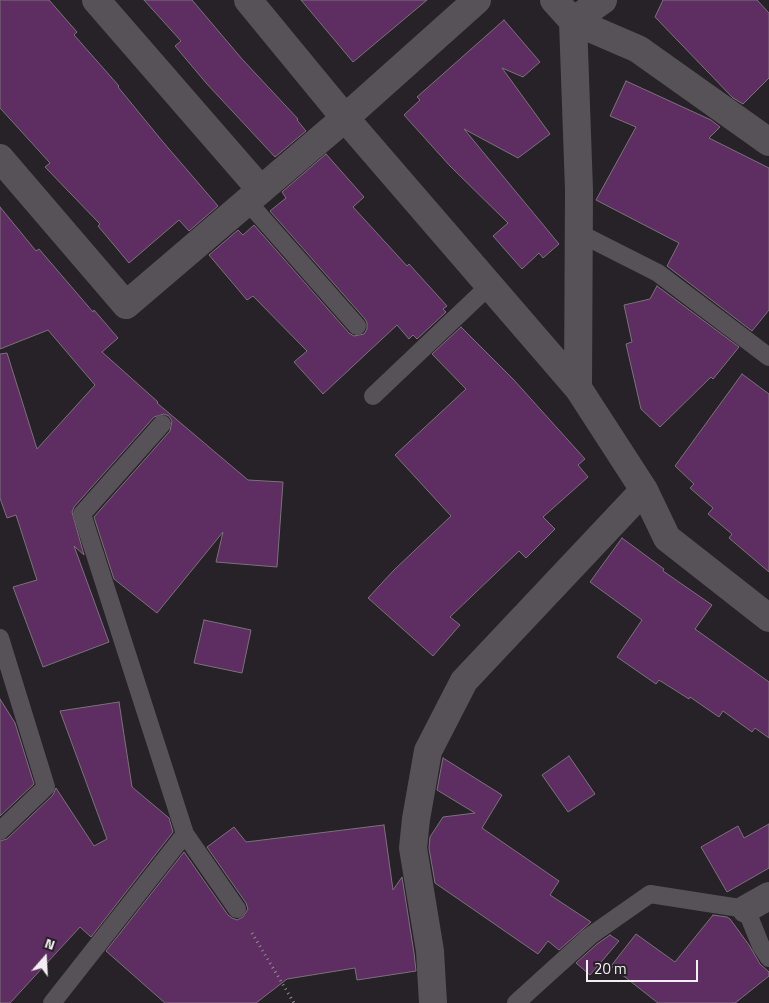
<!DOCTYPE html>
<style>
body{margin:0}
#map{position:relative;width:769px;height:1003px;overflow:hidden;background:#272227;font-family:"Titillium Web",sans-serif}
canvas{display:block}
.north{position:absolute;left:20px;top:933px;width:50px;height:50px;-webkit-text-stroke:4px #272227;paint-order:stroke;rotate:19deg;font-size:14px;font-weight:700;line-height:20px;text-align:center;color:#f2eff2}
.north::after{content:'';display:block;margin:auto;width:18px;height:22px;background:#f2eff2;clip-path:polygon(50% 0,100% 100%,50% 72%,0 100%)}
.scale{position:absolute;left:586px;top:960px;width:112px;height:22px;box-sizing:border-box;border:2px solid #f2eff2;border-top:0;padding-left:6px;font-size:15px;line-height:18px;white-space:nowrap;color:#f2eff2;-webkit-text-stroke:4px #272227;paint-order:stroke}
</style>
<div id="map">
<canvas width="769" height="1003"></canvas>
<div class="north">N</div>
<div class="scale">20 m</div>
</div>
<script>
const ctx = document.querySelector('canvas').getContext('2d');
ctx.lineJoin = 'round';
function paint(path, color) {
  ctx.fillStyle = color;
  ctx.fill(path, 'evenodd');
}
function shape(rows) {
  const path = new Path2D();
  for (const r of rows) {
    path.moveTo(r[0], r[1]);
    for (let i = 2; i < r.length; i += 2) path.lineTo(r[i], r[i + 1]);
  }
  return path;
}
function stroke(path, color, width, dash) {
  ctx.strokeStyle = color;
  ctx.lineWidth = width;
  ctx.lineCap = dash ? 'butt' : 'round';
  ctx.setLineDash(dash || []);
  ctx.stroke(path);
}
const building = shape([
 [0,0,49,0,77,32,74,35,119,86,118,87,163,142,218,206,189,231,179,220,129,263,98,226,100,224,45,167,50,163,0,108,0,0],
 [144,0,192,0,242,59,298,119,297,120,306,131,275,157,207,84,175,46,181,41,144,0],
 [301,0,427,0,353,62,301,0],
 [663,0,757,0,769,13,769,78,743,104,733,98,655,17,663,0],
 [504,20,540,62,523,77,502,68,550,134,518,158,464,129,559,244,543,258,539,253,522,269,493,236,508,223,450,166,404,115,420,100,417,97,504,20],
 [626,81,711,120,720,127,709,138,769,168,769,310,752,331,667,266,679,243,596,200,636,127,610,116,626,81],
 [326,154,364,197,353,207,407,266,409,264,447,306,443,309,446,312,417,339,413,335,409,339,397,325,323,394,294,362,307,351,253,296,247,300,209,255,238,230,243,235,254,225,349,333,354,336,364,334,367,329,367,323,365,319,270,211,286,198,282,192,326,154],
 [0,207,36,251,39,249,93,312,94,310,118,338,102,352,158,402,157,403,248,480,283,482,277,567,216,562,223,532,157,613,114,579,94,517,170,431,172,421,169,416,164,414,154,417,74,507,72,512,84,555,74,546,109,642,43,667,13,587,37,580,16,515,7,518,0,498,0,354,7,353,37,449,95,385,48,330,0,349,0,207],
 [657,286,739,347,713,379,711,377,660,427,641,409,626,344,632,342,624,305,650,299,657,286],
 [461,327,513,379,585,459,578,465,588,477,543,517,555,529,526,558,519,551,450,617,460,625,433,656,368,598,394,570,451,516,395,455,466,389,432,354,461,327],
 [742,374,769,394,769,572,729,538,732,534,708,514,713,508,690,488,694,484,675,466,742,374],
 [622,538,664,569,663,571,712,605,695,629,769,682,769,738,755,728,752,732,723,711,719,717,690,697,689,699,659,680,656,684,617,657,642,620,590,582,622,538],
 [204,620,251,630,242,673,194,663,204,620],
 [0,699,15,723,34,784,0,816,0,699],
 [119,702,132,787,169,818,173,832,91,937,80,927,10,1003,0,1003,0,841,7,839,53,795,56,788,94,846,107,839,60,711,119,702],
 [569,756,595,794,568,812,542,775,569,756],
 [443,758,502,795,482,828,559,881,550,895,591,922,559,950,548,941,538,954,435,883,429,848,430,837,443,817,475,813,437,790,443,758],
 [769,824,769,868,727,892,701,847,738,826,744,838,769,824],
 [384,825,393,890,402,877,414,953,416,971,357,980,355,968,287,979,256,1003,165,1003,106,951,184,852,228,915,232,918,237,920,243,917,248,909,246,903,207,847,234,827,246,842,384,825],
 [713,915,727,917,730,919,749,945,760,964,769,972,769,976,735,1003,658,1003,611,966,636,934,675,962,713,915],
 [610,935,619,941,590,975,576,963,597,944,610,935]
]);
const path = shape([
 [252,933,294,1003]
]);
const lane = shape([
 [247,201,357,326],
 [579,233,658,273,769,357],
 [373,396,490,285],
 [0,638,46,787,0,831],
 [185,834,237,909],
 [52,1003,185,834,82,514,162,424],
 [516,1003,590,936,650,894,746,909,761,946,769,958]
]);
const street = shape([
 [96,0,261,190],
 [248,0,345,118,578,388,644,490,667,538,769,618],
 [554,0,573,21,638,49,769,142],
 [573,21,579,190,578,388],
 [573,21,603,0],
 [0,158,126,305,345,118,477,0],
 [746,909,769,896],
 [433,1003,430,951,413,848,416,819,428,751,464,681,644,490]
]);
paint(building, '#5e2d61');
stroke(building, '#797379', 1);
stroke(path, '#928e92', 3, [1, 4]);
stroke(lane, '#575257', 18);
stroke(street, '#575257', 28);
</script>
